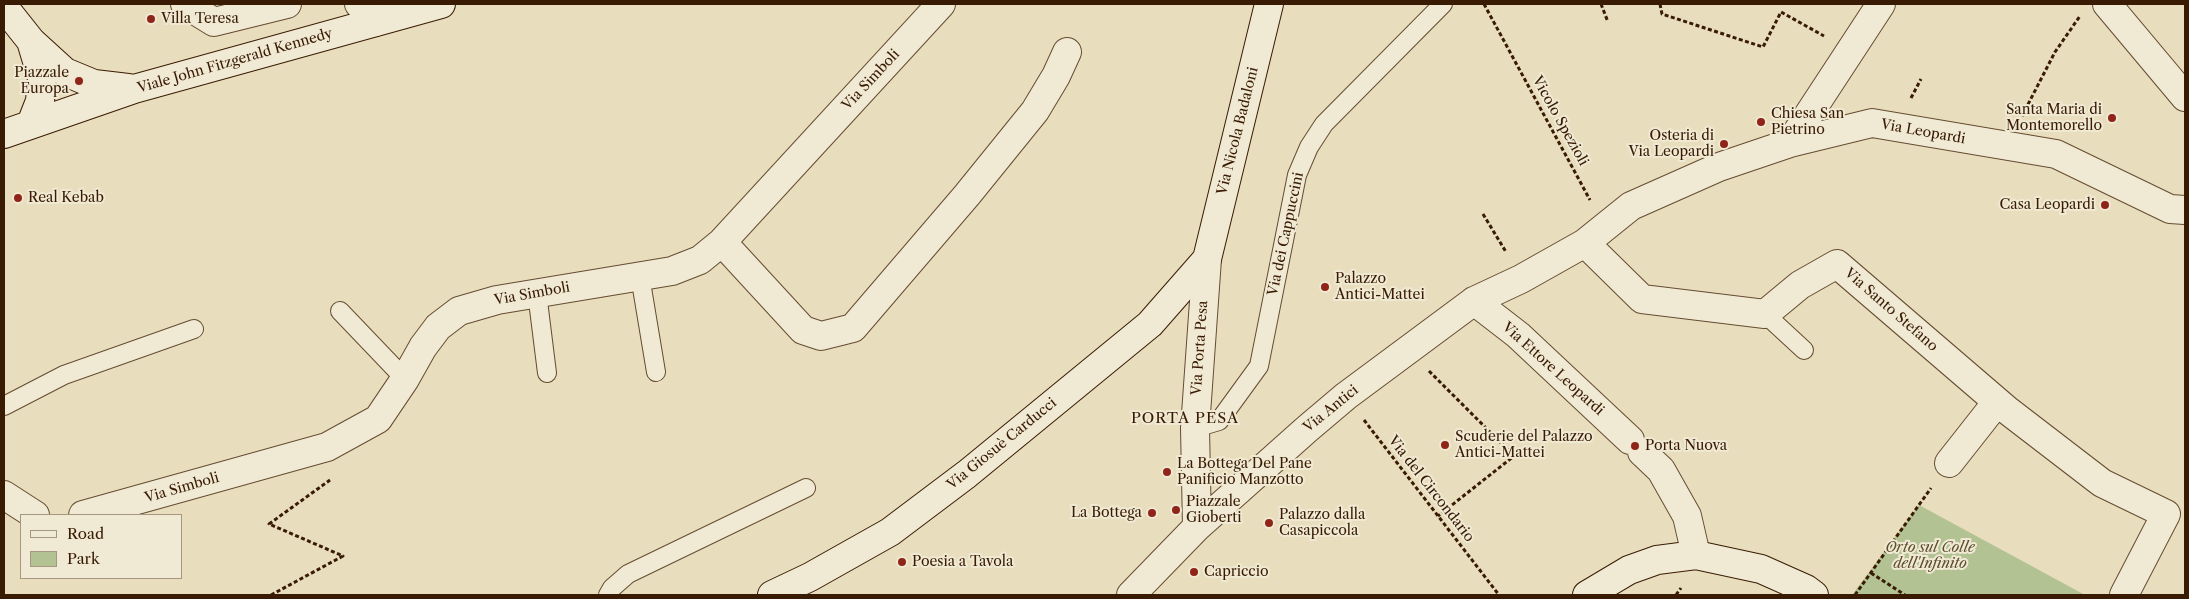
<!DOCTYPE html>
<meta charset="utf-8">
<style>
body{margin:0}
#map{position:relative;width:2189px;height:599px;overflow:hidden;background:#e8ddbc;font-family:"Libre Caslon Text",serif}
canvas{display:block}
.frame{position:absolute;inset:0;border:5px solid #391b04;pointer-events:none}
.legend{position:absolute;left:20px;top:514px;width:162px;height:65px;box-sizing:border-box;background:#f0e9d3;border:1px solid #a79780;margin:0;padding:6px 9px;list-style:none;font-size:15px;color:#391b04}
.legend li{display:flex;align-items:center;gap:10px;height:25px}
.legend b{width:25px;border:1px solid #a79780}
</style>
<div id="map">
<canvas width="2189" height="599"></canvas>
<div class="frame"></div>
<ul class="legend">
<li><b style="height:6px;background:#f0e9d3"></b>Road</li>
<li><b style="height:14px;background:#b2c293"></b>Park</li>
</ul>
</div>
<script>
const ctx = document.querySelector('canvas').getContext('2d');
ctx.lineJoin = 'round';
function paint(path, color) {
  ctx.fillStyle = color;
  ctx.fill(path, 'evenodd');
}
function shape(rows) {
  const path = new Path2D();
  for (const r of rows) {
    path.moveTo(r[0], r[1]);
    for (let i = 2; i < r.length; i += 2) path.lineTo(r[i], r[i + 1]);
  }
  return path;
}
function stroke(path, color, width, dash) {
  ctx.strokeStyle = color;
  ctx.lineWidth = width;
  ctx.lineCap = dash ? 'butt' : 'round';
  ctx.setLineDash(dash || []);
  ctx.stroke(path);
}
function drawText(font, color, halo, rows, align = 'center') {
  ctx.font = font + ' "Libre Caslon Text",serif';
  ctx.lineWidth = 4;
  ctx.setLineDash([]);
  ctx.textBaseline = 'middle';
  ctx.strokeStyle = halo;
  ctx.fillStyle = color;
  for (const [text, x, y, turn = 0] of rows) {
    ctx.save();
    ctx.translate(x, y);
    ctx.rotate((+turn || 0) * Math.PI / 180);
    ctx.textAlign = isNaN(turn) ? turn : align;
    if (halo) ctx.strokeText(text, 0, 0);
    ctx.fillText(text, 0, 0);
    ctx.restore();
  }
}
const green = shape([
 [1919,505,2085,595,1852,595]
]);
const path = shape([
 [1484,4,1590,200],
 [1601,4,1608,22],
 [1660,4,1662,14,1763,47,1781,12,1824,36],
 [1911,98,1921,79],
 [2022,116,2055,52,2080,16],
 [1483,214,1506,252],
 [1429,371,1514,456,1438,516],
 [1364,420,1499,595],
 [1871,573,1905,595],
 [271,595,343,556,269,524,330,480],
 [1676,595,1681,588],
 [1855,595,1931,488]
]);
const lane = shape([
 [640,276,656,372],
 [537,293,547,373],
 [340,311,405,379],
 [1765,314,1804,350],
 [4,406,64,375,194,329],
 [1195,428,1219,421,1259,366,1297,175,1309,147,1324,124,1443,4],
 [608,595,612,588,628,574,806,488]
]);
const street = shape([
 [185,4,214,22,287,4],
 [359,4,375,22,370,4],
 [2107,4,2185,97],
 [1790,143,1881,4],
 [722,242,803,330,821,336,853,328,967,195,1035,111,1056,76,1067,52],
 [1585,243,1642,299,1765,314,1800,285,1837,264,2007,410,2102,483,2166,514,2124,595],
 [1474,301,1518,335,1630,440],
 [1642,452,1661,470,1687,516,1696,555],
 [1949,463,1997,402],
 [4,495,35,515],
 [83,515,327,447,378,419,405,379,423,347,438,327,459,311,497,300,672,271,700,260,722,242,941,4],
 [1197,527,1195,428,1207,259],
 [1131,595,1197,527,1307,429,1346,396,1474,301,1521,279,1585,243,1631,206,1719,167,1790,143,1872,123,2056,154,2170,209,2185,210]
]);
const secondary = shape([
 [4,7,31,41,65,72,94,84,128,88],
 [31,41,42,78,40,101,31,124],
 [4,134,134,89,441,4],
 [772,595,810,577,890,532,967,474,1150,324,1207,259,1269,4],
 [1587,595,1629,570,1657,560,1696,555,1761,569,1806,589,1814,595]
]);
const markers = [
 [151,19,5,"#8f2418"],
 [79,81,5,"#8f2418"],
 [2112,118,5,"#8f2418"],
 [1761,122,5,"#8f2418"],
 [1724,144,5,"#8f2418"],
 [18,198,5,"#8f2418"],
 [2105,205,5,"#8f2418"],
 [1325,287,5,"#8f2418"],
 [1445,445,5,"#8f2418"],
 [1635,446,5,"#8f2418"],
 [1167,472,5,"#8f2418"],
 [1176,510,5,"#8f2418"],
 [1152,513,5,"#8f2418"],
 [1269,523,5,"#8f2418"],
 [902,562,5,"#8f2418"],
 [1194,572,5,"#8f2418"]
];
const poiNames = [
 ["Villa Teresa",161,19],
 ["Piazzale",69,73,"right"],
 ["Europa",69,89,"right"],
 ["Santa Maria di",2102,110,"right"],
 ["Montemorello",2102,126,"right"],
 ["Chiesa San",1771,114],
 ["Pietrino",1771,130],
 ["Osteria di",1714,136,"right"],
 ["Via Leopardi",1714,152,"right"],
 ["Real Kebab",28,198],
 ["Casa Leopardi",2095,205,"right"],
 ["Palazzo",1335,279],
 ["Antici-Mattei",1335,295],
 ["Scuderie del Palazzo",1455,437],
 ["Antici-Mattei",1455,453],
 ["Porta Nuova",1645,446],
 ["La Bottega Del Pane",1177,464],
 ["Panificio Manzotto",1177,480],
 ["Piazzale",1186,502],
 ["Gioberti",1186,518],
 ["La Bottega",1142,513,"right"],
 ["Palazzo dalla",1279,515],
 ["Casapiccola",1279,531],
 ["Poesia a Tavola",912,562],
 ["Capriccio",1204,572]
];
const streetNames = [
 ["Viale John Fitzgerald Kennedy",235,61,-16],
 ["Via Simboli",871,80,-47],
 ["Vicolo Spezioli",1560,121,61],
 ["Via Nicola Badaloni",1238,131,-76],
 ["Via Leopardi",1923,132,10],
 ["Via dei Cappuccini",1286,234,-78],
 ["Via Simboli",532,294,-10],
 ["Via Santo Stefano",1891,310,41],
 ["Via Porta Pesa",1200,348,-86],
 ["Via Ettore Leopardi",1553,369,42],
 ["Via Antici",1331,409,-39],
 ["Via Giosuè Carducci",1002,444,-39],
 ["Via Simboli",182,488,-16],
 ["Via del Circondario",1431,489,52]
];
const parkNames = [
 ["Orto sul Colle",1930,548],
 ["dell'Infinito",1930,564]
];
const neighbourhoodNames = [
 ["PORTA PESA",1185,419]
];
paint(green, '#b2c293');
stroke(lane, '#654c32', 20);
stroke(street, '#654c32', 30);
stroke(secondary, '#391b04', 30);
stroke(path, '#391b04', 3, [4, 2.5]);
stroke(lane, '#f0e9d3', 18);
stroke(street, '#f0e9d3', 28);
stroke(secondary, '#f0e9d3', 28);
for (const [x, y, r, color] of markers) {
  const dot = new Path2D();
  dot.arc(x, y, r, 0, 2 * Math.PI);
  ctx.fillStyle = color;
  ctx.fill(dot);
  stroke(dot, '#f0e9d3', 2);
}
drawText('14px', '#391b04', '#f0e9d3', poiNames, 'left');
drawText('14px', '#391b04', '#f0e9d3', streetNames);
drawText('italic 14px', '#5d4d2f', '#f0e9d3', parkNames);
ctx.letterSpacing = '1px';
drawText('15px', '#391b04', '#f0e9d3', neighbourhoodNames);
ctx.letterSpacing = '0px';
</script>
